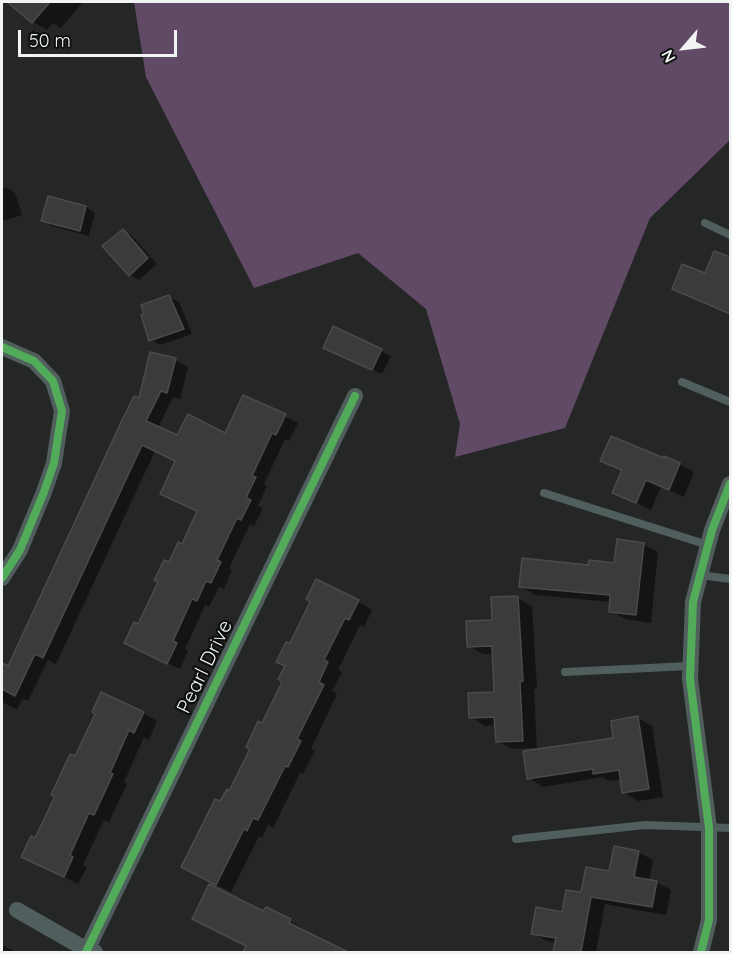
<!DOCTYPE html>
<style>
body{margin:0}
#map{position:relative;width:732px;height:954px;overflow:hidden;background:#252626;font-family:Quicksand,sans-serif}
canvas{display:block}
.frame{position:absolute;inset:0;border:3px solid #f2f4f4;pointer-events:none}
.north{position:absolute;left:654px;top:18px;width:60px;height:60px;-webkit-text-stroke:4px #0e1010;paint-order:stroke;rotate:242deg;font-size:16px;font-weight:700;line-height:24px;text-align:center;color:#f2f4f4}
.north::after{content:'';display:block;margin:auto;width:21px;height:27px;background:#f2f4f4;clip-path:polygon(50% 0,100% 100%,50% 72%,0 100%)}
.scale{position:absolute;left:18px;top:30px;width:159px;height:27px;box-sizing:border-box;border:3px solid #f2f4f4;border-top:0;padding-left:8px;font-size:18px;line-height:21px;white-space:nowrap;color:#f2f4f4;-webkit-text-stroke:4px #0e1010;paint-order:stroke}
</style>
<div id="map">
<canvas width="732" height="954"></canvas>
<div class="frame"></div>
<div class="north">N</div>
<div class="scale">50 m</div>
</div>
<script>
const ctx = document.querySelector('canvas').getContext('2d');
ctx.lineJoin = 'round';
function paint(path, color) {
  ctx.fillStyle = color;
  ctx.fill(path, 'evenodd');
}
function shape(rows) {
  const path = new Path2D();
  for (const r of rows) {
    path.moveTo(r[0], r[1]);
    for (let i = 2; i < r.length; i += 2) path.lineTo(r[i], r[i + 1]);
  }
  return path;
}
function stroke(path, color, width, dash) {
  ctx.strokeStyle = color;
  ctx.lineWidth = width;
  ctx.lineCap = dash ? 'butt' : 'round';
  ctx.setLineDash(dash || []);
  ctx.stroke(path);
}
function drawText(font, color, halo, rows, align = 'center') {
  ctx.font = font + ' Quicksand,sans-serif';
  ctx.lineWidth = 4.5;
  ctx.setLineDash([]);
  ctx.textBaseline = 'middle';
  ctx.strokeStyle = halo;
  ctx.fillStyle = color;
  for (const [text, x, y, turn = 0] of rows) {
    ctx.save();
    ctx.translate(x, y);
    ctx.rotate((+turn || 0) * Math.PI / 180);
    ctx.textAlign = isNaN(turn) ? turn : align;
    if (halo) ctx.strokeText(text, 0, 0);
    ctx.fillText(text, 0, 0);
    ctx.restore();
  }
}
const forest = shape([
 [134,2,730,2,730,140,650,218,565,428,455,457,460,424,426,309,358,253,254,288,146,77]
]);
const shadow = shape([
 [16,2,83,2,61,28,53,23,47,30,33,22,13,5],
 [6,187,15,193,22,215,2,221,2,189],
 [86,207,95,213,89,236,52,226,43,221],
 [123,231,132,236,157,264,139,280,129,275],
 [715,253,730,259,730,315,688,297,674,289,705,275],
 [169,297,179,302,192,334,160,345,151,340],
 [334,328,391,356,382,374,335,352],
 [175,360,188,367,180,399,173,397,158,428,178,437,226,435,244,397,298,423,289,441,285,439,264,484,267,486,258,506,263,508,254,526,250,524,229,568,232,570,224,589,219,587,209,607,205,605,185,649,188,651,180,669,138,650,139,626,170,563,183,546,199,512,162,494,177,462,155,451,56,664,48,660,28,701,22,699,17,710,2,702,2,671,4,666,9,668,140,400],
 [602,460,679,464,694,472,684,497,661,487,651,510,614,492,624,471],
 [643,544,658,552,651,623,625,619,610,611,611,602,535,595,520,586,615,565],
 [517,598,532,606,537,689,534,689,537,750,615,739,638,718,652,726,663,797,638,801,624,792,622,779,609,781,603,777,543,787,529,778,535,748,512,749,497,741,496,725,485,726,471,717,496,693,494,654,483,654,469,646],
 [358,601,372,610,364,627,360,625,338,670,342,672,332,691,337,694,311,749,315,751,303,774,300,773,273,828,268,825,262,838,259,836,231,892,197,875,221,803,230,793,284,681,290,645],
 [143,713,157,721,149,740,144,737,124,782,127,784,109,822,104,820,83,865,87,867,78,884,23,857,36,840,76,758],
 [638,852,653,860,649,881,656,882,671,890,666,915,605,904,596,952,554,952,556,943,547,941,533,933,563,914,582,894],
 [290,921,304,929,303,932,345,952,252,952,246,949],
 [2,945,16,952,2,952]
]);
const building = shape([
 [7,2,50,2,32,23,7,2],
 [48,196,86,206,80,231,41,221,48,196],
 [123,229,148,258,129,276,102,246,123,229],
 [714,251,730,257,730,314,672,289,682,264,705,273,714,251],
 [169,295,184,329,149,341,141,315,144,314,141,305,169,295],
 [333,326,382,349,372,370,323,348,333,326],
 [150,352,176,358,167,393,161,391,146,421,177,435,188,414,225,433,243,395,286,414,276,435,272,433,252,476,256,477,246,498,251,500,241,520,237,518,217,560,221,562,211,583,206,581,197,601,192,599,173,641,177,643,167,664,124,643,134,622,138,624,158,582,154,580,164,560,169,562,178,542,182,544,197,511,160,494,175,461,142,445,43,658,35,654,15,696,2,689,2,663,8,666,123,418,134,396,139,398,150,352],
 [611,436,664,458,664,456,680,463,669,490,646,480,636,503,612,493,622,470,600,461,611,436],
 [617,539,644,543,636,615,609,612,610,595,519,587,522,558,588,565,589,560,614,563,617,539],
 [316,579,359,600,349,620,345,618,324,660,328,662,319,682,324,685,297,739,301,741,288,767,285,766,258,820,253,818,247,831,244,829,216,885,181,867,215,799,220,801,227,789,229,791,250,749,246,747,258,721,262,723,282,682,278,679,285,666,276,662,286,642,290,643,310,602,306,599,316,579],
 [518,596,523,681,520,682,523,741,496,742,494,717,469,718,468,693,494,692,492,646,467,647,466,621,492,620,491,597,518,596],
 [101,692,144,712,134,733,129,730,110,773,113,774,94,815,89,813,70,855,73,857,64,877,21,857,31,836,35,838,55,796,51,795,70,754,75,756,95,714,92,712,101,692],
 [638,716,649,789,622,793,619,770,593,774,593,769,527,779,523,751,613,738,611,721,638,716],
 [614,846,639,851,634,877,657,881,652,907,591,897,581,952,553,952,556,938,531,934,536,907,562,912,566,890,581,892,586,867,609,871,614,846],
 [209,884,263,911,266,907,291,919,289,923,348,952,243,952,246,946,192,919,209,884]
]);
const service = shape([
 [705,223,730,235],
 [682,382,730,402],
 [544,493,708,545],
 [700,575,730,579],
 [565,672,690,666],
 [516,839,645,825,730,828]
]);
const minor = shape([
 [2,347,34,361,53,381,62,411,54,463,44,492,20,550,2,578],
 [17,910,87,950,95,952],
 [86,952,355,396],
 [701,952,709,920,709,828,690,679,693,602,712,530,730,484]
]);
const cycleway = shape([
 [2,347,34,361,53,381,62,411,54,463,44,492,20,550,2,578],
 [86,952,355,396],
 [701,952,709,920,709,828,690,679,693,602,712,530,730,484]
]);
const streetNames = [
 ["Pearl Drive",205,667,-64]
];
paint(forest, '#614a66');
paint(shadow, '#0007');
paint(building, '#3a3b3b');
stroke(building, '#4a4b4b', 1.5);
stroke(service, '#505f5e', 8);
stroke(minor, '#505f5e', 16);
stroke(cycleway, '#51ab58', 8);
drawText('20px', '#f2f4f4', '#0e1010', streetNames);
</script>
